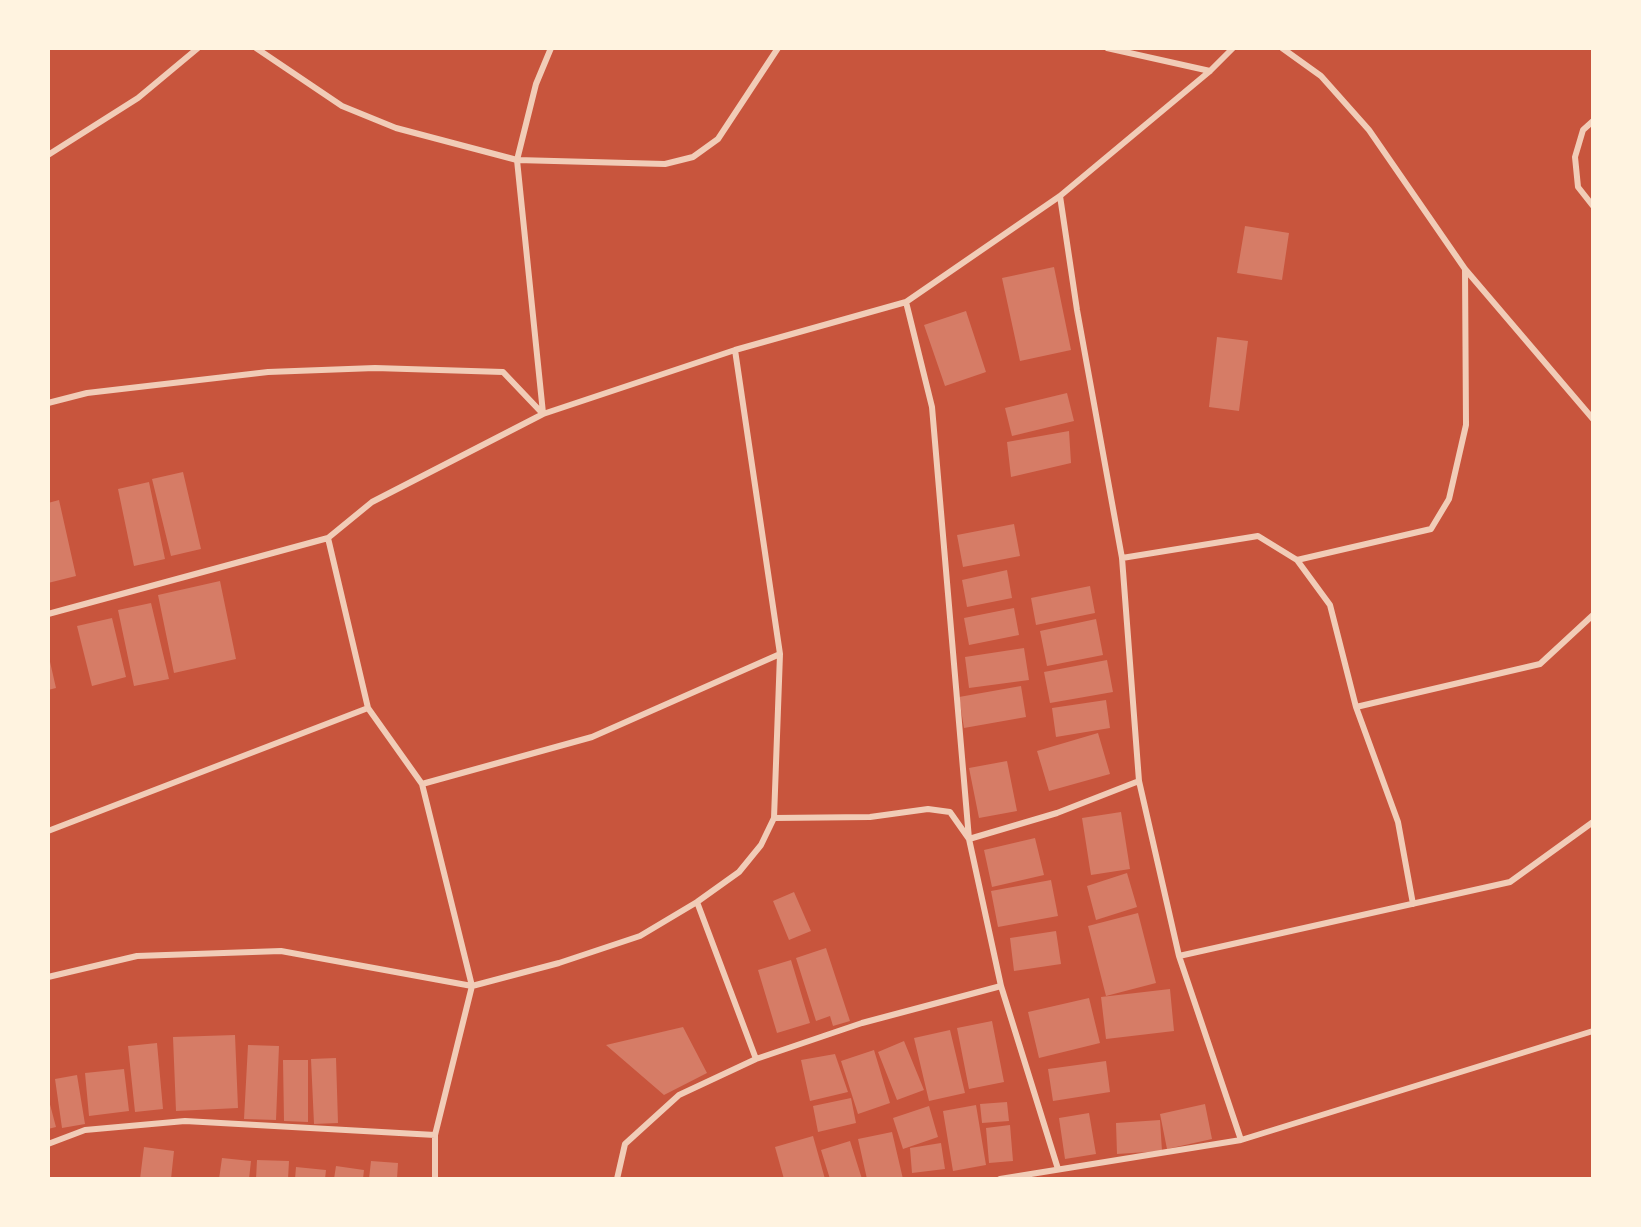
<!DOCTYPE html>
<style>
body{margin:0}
#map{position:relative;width:1641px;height:1227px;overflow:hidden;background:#c8553d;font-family:"Archivo Narrow",sans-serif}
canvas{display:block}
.frame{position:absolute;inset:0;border:50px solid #fff3e0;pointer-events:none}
</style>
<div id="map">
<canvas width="1641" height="1227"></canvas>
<div class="frame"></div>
</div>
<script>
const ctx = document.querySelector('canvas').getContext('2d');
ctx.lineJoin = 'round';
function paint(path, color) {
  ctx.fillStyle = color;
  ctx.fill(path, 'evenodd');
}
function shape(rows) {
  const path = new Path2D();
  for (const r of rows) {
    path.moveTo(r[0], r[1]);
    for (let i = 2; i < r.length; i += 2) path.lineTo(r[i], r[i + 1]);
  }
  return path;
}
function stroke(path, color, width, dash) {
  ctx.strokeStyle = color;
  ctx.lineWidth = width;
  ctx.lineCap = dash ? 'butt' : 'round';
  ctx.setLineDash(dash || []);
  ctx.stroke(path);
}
const building = shape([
 [1245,226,1289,233,1282,280,1237,273],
 [1054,267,1071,350,1020,361,1002,278],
 [966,311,986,372,945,386,924,325],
 [1217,337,1248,341,1239,411,1209,407],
 [1067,393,1074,421,1012,436,1005,408],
 [1069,431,1071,463,1011,477,1007,442],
 [183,472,201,549,171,556,152,479],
 [149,482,165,559,134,566,118,489],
 [59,500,76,576,48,583,48,503],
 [1014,524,1020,556,963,567,957,535],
 [1007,570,1012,598,967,607,962,580],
 [220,581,236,659,174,673,158,595],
 [1090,586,1095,613,1036,625,1031,598],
 [151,603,169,679,134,686,118,610],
 [1014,608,1019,635,969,645,964,618],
 [112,618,126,677,92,686,77,626],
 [1096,619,1103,655,1047,666,1040,631],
 [1024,648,1029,680,969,688,965,657],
 [48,653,56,688,48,690],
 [1107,660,1113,692,1050,703,1044,672],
 [1021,686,1026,717,964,728,959,697],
 [1106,700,1110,728,1056,737,1052,708],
 [1098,733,1110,774,1049,791,1037,751],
 [1007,761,1017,811,979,818,969,768],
 [1121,812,1130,869,1091,875,1082,818],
 [1035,838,1044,875,992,887,984,850],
 [1127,873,1137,907,1096,920,1087,886],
 [1051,880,1058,916,998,927,991,891],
 [794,892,811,931,789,940,773,901],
 [1138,913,1156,983,1106,996,1088,926],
 [1056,931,1061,964,1014,971,1010,938],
 [826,948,850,1021,833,1026,830,1016,816,1021,796,958],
 [791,960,810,1023,777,1033,758,970],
 [1170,989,1174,1031,1106,1039,1101,997],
 [1089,998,1100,1043,1039,1058,1028,1012],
 [992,1021,1004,1082,969,1089,957,1028],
 [683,1027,707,1073,664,1095,606,1045],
 [950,1030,965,1093,929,1101,914,1038],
 [235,1035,238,1108,176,1111,173,1037],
 [904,1041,924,1090,897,1100,878,1052],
 [157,1043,163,1109,135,1112,128,1046],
 [248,1045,279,1046,276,1120,244,1119],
 [874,1050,890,1103,858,1114,841,1061],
 [835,1054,848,1092,810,1101,801,1060],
 [336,1058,338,1123,314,1124,311,1059],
 [283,1060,308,1060,308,1122,284,1121],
 [1106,1061,1110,1092,1053,1101,1048,1069],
 [124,1069,129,1111,89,1116,85,1073],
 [77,1075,85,1124,62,1128,55,1079],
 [48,1097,56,1127,48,1129],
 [851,1098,856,1123,818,1132,813,1106],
 [1007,1102,1009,1121,982,1123,980,1104],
 [1205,1104,1212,1139,1167,1149,1160,1114],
 [976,1105,986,1165,953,1171,943,1111],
 [929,1106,938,1137,903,1149,893,1118],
 [1089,1113,1096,1154,1065,1159,1059,1118],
 [1160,1120,1162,1151,1117,1154,1116,1123],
 [1010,1125,1013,1161,989,1163,986,1128],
 [892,1132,903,1179,867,1179,858,1139],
 [813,1136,825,1179,784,1179,775,1147],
 [850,1141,862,1179,830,1179,821,1150],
 [941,1143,945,1169,912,1173,910,1148],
 [144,1147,174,1151,171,1179,140,1179],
 [222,1158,251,1161,249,1179,219,1179],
 [257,1160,289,1161,288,1179,256,1179],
 [371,1161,398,1163,397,1179,369,1179],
 [336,1166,364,1170,363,1179,334,1179],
 [296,1167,326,1170,325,1179,295,1179]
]);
const minor = shape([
 [256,48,342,106,396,128,517,160,665,164,693,157,718,139,778,48],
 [1107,48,1210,71],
 [1282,48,1321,76,1369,130,1465,269,1593,419],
 [1593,121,1583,130,1575,157,1578,187,1593,206],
 [48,155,138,98,198,48],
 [1060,196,1077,310,1122,558,1139,781,1179,956,1241,1140],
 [906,302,932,407,969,839,1001,986,1058,1169],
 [48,403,87,393,268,372,375,368,503,372,543,414],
 [543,413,517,160,536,84,551,48],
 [328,538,368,708,422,784,472,986,435,1135,435,1179],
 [1122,558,1258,536,1297,560,1330,605,1356,707,1398,822,1413,904],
 [1297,560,1431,529,1449,499,1466,425,1465,269],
 [48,614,328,538,372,502,543,414,735,350,906,302,1060,196,1210,71,1233,48],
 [1356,707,1540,664,1593,615],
 [422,784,592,737,780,654],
 [774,818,870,817,928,809,950,812,969,839,1057,813,1139,781],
 [48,831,368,708],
 [697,902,756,1059],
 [1179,956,1510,882,1593,822],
 [48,977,137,956,281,951,472,986,559,963,640,936,697,902,739,872,761,845,774,818,780,654,735,350],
 [48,1144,85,1130,185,1121,435,1135],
 [617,1179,625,1144,679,1095,756,1059,862,1023,1001,986],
 [1000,1179,1241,1140,1593,1031]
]);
paint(building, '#d67c66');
stroke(minor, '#f1ccb7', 6);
</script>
